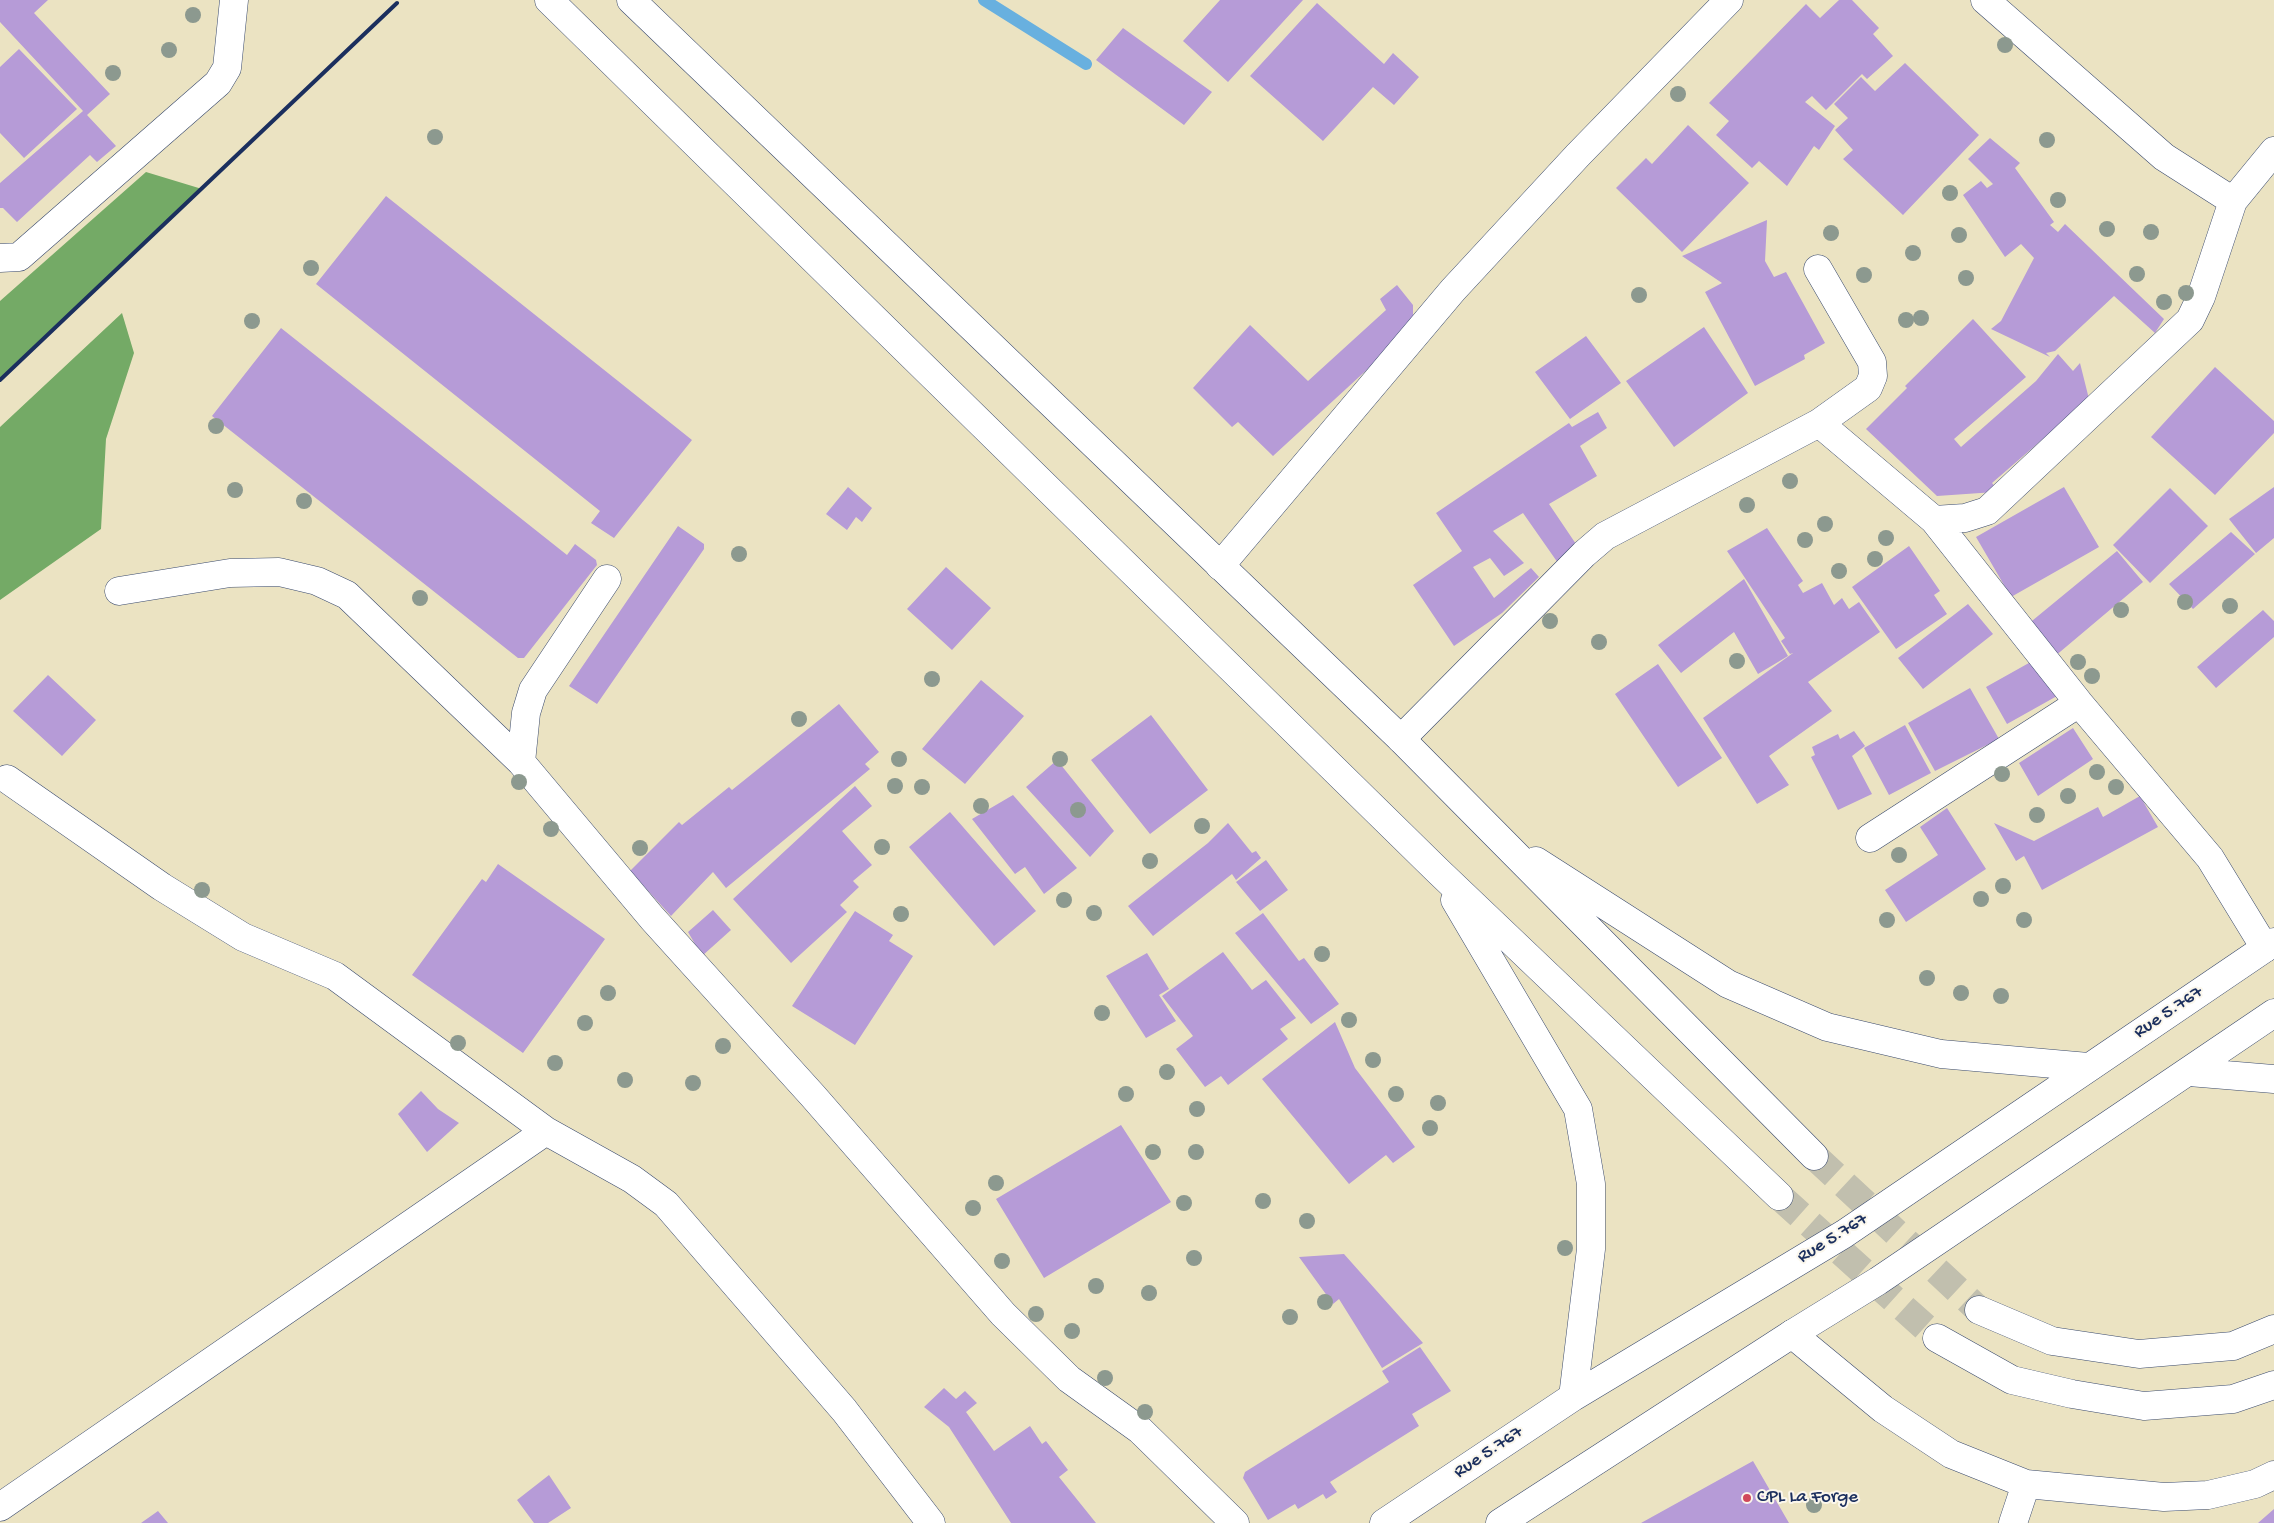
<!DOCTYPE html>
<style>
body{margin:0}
canvas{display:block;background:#ebe3c2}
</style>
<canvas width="2274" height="1523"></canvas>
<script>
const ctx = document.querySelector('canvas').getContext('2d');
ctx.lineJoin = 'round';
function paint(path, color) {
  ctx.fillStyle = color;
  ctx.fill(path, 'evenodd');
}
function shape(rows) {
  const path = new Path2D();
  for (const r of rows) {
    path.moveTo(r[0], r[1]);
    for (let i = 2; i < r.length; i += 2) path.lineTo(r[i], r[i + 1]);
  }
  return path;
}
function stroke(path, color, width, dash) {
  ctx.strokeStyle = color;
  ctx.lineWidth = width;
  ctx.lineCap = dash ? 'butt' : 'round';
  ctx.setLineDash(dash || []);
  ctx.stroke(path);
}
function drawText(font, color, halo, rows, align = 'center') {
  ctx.font = font + ' "Gochi Hand",sans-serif';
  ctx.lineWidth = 4;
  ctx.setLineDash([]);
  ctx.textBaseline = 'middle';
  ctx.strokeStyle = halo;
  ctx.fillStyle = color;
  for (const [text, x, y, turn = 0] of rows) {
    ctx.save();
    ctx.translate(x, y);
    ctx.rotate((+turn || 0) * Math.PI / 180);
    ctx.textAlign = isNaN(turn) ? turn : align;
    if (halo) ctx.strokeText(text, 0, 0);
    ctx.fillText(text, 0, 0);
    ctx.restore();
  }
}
const forest = shape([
 [146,172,202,189,0,380,0,301],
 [122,313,134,353,106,439,101,529,0,600,0,427]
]);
const stream = shape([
 [984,0,1086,64]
]);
const building = shape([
 [0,0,48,0,34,13,110,94,87,115,116,146,97,162,90,155,17,222,3,208,0,208,0,183,83,111,0,22],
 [1220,0,1303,0,1228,82,1183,41],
 [1839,0,1852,0,1879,28,1873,34,1893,56,1867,79,1862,74,1826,110,1812,96,1805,102,1835,126,1819,150,1814,146,1787,186,1759,161,1752,168,1716,135,1729,121,1709,103,1806,4,1820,18],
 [1317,3,1384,64,1393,53,1419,77,1394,105,1373,87,1323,141,1250,76],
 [1123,28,1212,92,1184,125,1096,60],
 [19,49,77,109,24,158,0,133,0,67],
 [1905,63,1979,135,1903,215,1843,159,1853,150,1835,130,1848,118,1834,104,1861,77,1875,91],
 [1688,125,1749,183,1682,252,1616,188,1646,158,1652,164],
 [1990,138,2020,163,2015,168,2054,222,2050,225,2058,232,2065,224,2164,319,2155,333,2114,296,2055,351,2046,353,2050,357,1991,329,2001,321,2034,258,2021,244,2005,257,1963,195,1981,181,1987,188,1993,184,1968,159],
 [386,196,692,440,614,538,591,523,600,511,316,284],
 [1767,220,1765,261,1774,277,1786,272,1825,343,1804,355,1805,359,1755,386,1705,292,1722,283,1682,256],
 [1397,285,1413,305,1413,321,1408,332,1273,456,1238,422,1232,427,1193,388,1250,325,1308,381,1386,310,1380,299],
 [1973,319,2026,377,1954,439,1961,447,2036,381,2058,354,2073,371,2080,363,2089,399,1992,483,1997,489,1995,492,1937,496,1866,429,1907,388,1905,386],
 [1704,327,1748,393,1674,447,1626,381],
 [281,328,567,555,575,544,596,560,597,565,524,658,518,658,212,416],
 [1586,336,1621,383,1570,419,1535,372],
 [2215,367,2274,421,2274,433,2215,495,2151,437],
 [1598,412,1607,428,1580,446,1597,476,1549,504,1578,547,1558,563,1523,513,1493,531,1524,563,1504,576,1490,558,1473,567,1494,598,1531,568,1539,577,1502,613,1454,646,1413,585,1462,551,1436,513,1569,423,1572,427],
 [848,487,872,508,862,522,856,517,847,530,826,514],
 [2064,487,2099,547,2011,597,1976,537],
 [2274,487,2274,538,2256,553,2229,519],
 [2170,488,2208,526,2150,583,2113,545],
 [678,526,704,544,704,549,597,704,569,686],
 [1767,528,1803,581,1798,585,1803,593,1822,583,1834,605,1842,598,1849,609,1859,602,1880,632,1808,682,1832,711,1769,756,1789,785,1757,804,1703,718,1793,653,1790,654,1781,641,1785,638,1727,551],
 [2231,532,2255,554,2193,609,2169,584],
 [1909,546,1940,591,1934,595,1947,614,1896,649,1852,587],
 [2117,551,2143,582,2054,657,2027,625],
 [946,567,991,608,952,650,907,609],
 [1744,579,1788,656,1758,674,1734,632,1681,673,1658,645],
 [1968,604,1993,634,1923,689,1898,658],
 [2263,610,2274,621,2274,637,2216,688,2197,667],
 [2036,659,2057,696,2007,724,1986,687],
 [1658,664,1722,758,1678,787,1615,694],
 [48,675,96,720,62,756,13,711],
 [981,680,1024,716,965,784,922,749],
 [1970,688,1999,739,1935,771,1908,723],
 [839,704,879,752,865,764,870,769,726,888,713,872,671,916,630,871,679,822,682,825,729,787,732,790],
 [1151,715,1208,790,1150,834,1091,760],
 [1905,725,1931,773,1889,795,1864,748],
 [2073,728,2093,759,2038,796,2019,763],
 [1854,731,1865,746,1852,756,1872,794,1838,810,1811,757,1815,755,1812,747,1838,734,1840,739],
 [1057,760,1114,831,1090,857,1026,787],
 [855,786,872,806,842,831,872,865,853,881,859,887,840,905,847,912,791,963,733,899],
 [1013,795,1077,868,1044,894,1025,867,1015,874,972,819],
 [2140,796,2158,827,2042,890,2024,856,2016,861,1994,823,2034,841,2098,807,2103,817],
 [1947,808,1986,869,1906,922,1885,890,1938,855,1920,827],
 [950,812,1036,911,994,946,909,847],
 [1228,823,1252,853,1256,851,1261,858,1236,880,1232,874,1153,936,1128,906,1208,843],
 [1266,860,1288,890,1260,911,1236,882],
 [498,864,605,939,523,1053,412,975,482,879,486,882],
 [713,910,731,930,702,956,688,932],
 [855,911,893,935,889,941,913,956,855,1045,792,1006],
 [1263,913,1299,961,1304,958,1339,1004,1311,1024,1235,933],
 [1223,952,1252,990,1266,980,1296,1018,1280,1029,1288,1039,1228,1085,1221,1076,1205,1087,1176,1049,1193,1036,1162,996],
 [1147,953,1169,989,1159,995,1176,1021,1146,1038,1106,976],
 [1335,1022,1355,1068,1415,1147,1393,1163,1386,1155,1349,1184,1262,1079],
 [421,1091,438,1109,459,1123,427,1152,398,1114],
 [1121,1125,1171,1202,1044,1278,996,1199],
 [1344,1254,1423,1343,1382,1368,1339,1299,1333,1304,1299,1257],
 [1420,1347,1451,1391,1412,1414,1419,1426,1330,1482,1337,1492,1326,1499,1323,1494,1298,1509,1295,1504,1268,1520,1243,1478,1245,1472,1389,1382,1382,1371],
 [944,1388,956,1399,965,1391,977,1403,966,1412,994,1451,1030,1426,1042,1444,1046,1441,1068,1470,1059,1477,1096,1523,1011,1523,949,1427,924,1407],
 [1753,1461,1789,1523,1641,1523],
 [549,1475,571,1508,548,1523,534,1523,517,1500],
 [2274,1509,2274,1523,2258,1523],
 [158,1511,168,1523,141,1523]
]);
const highwayTunnel = shape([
 [1814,1156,1979,1310],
 [1779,1196,1937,1338]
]);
const street = shape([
 [1985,0,2164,157,2233,201],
 [0,258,19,257,218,83,227,68,234,0],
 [1819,423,1934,520,2079,703,2210,858,2265,948],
 [1934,520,1965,518,1987,511,2190,320,2201,297,2233,201,2274,151],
 [1220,566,1453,290,1578,155,1729,0],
 [607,579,533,690,526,713,521,762,652,918,813,1096,1003,1314,1069,1379,1140,1430,1235,1523],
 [119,591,230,573,279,572,317,581,347,595,521,762],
 [1401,739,1584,554,1605,536,1819,423,1868,388,1873,376,1872,362,1818,269],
 [7,779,162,887,243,937,335,976,546,1131,632,1179,666,1204,844,1410,931,1523],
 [1870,838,2079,703],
 [1792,1334,1883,1409,1951,1454,2026,1484,2164,1497,2208,1495,2255,1484,2274,1475],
 [0,1507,546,1131],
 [2013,1523,2026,1484]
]);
const highway = shape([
 [549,0,1438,871,1779,1196],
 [631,0,1401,739,1814,1156],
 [1536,861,1728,984,1827,1027,1941,1054,2088,1067],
 [1455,900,1578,1109,1591,1184,1591,1249,1573,1397],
 [2189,1072,2274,1079],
 [1979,1310,2052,1341,2139,1354,2233,1346,2274,1329],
 [1937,1338,2012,1380,2072,1394,2144,1406,2233,1399,2274,1385],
 [1384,1523,1573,1397,1844,1234,2274,942],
 [1500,1523,1792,1334,1878,1281,2274,1013]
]);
const rail = shape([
 [0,380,397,3]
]);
const trees = [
 [193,15],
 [2005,45],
 [169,50],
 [113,73],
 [1678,94],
 [435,137],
 [2047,140],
 [1950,193],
 [2058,200],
 [2107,229],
 [2151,232],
 [1831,233],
 [1959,235],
 [1913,253],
 [311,268],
 [2137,274],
 [1864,275],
 [1966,278],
 [2186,293],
 [1639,295],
 [2164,302],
 [1921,318],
 [1906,320],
 [252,321],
 [216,426],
 [1790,481],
 [235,490],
 [304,501],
 [1747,505],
 [1825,524],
 [1886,538],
 [1805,540],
 [739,554],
 [1875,559],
 [1839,571],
 [420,598],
 [2185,602],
 [2230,606],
 [2121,610],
 [1550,621],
 [1599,642],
 [1737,661],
 [2078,662],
 [2092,676],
 [932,679],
 [799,719],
 [899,759],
 [1060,759],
 [2097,772],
 [2002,774],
 [519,782],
 [895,786],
 [922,787],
 [2116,787],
 [2068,796],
 [981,806],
 [1078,810],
 [2037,815],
 [1202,826],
 [551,829],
 [882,847],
 [640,848],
 [1899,855],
 [1150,861],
 [2003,886],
 [202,890],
 [1981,899],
 [1064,900],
 [1094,913],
 [901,914],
 [1887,920],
 [2024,920],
 [1322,954],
 [1927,978],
 [608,993],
 [1961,993],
 [2001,996],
 [1102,1013],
 [1349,1020],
 [585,1023],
 [458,1043],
 [723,1046],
 [1373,1060],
 [555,1063],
 [1167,1072],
 [625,1080],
 [693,1083],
 [1126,1094],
 [1396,1094],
 [1438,1103],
 [1197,1109],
 [1430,1128],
 [1153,1152],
 [1196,1152],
 [996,1183],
 [1263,1201],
 [1184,1203],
 [973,1208],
 [1307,1221],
 [1565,1248],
 [1194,1258],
 [1002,1261],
 [1096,1286],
 [1149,1293],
 [1325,1302],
 [1036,1314],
 [1290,1317],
 [1072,1331],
 [1105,1378],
 [1145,1412],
 [1814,1505]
];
const markers = [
 [1747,1498,5,"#d1495b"]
];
const streetNames = [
 ["Rue 5.767",2169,1013,-34],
 ["Rue 5.767",1833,1239,-32],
 ["Rue 5.767",1489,1453,-34]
];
const poiNames = [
 ["CPL La Forge",1757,1498]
];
paint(forest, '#74aa66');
stroke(stream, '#68b0df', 12);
paint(building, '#b69bd7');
stroke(highwayTunnel, '#c1bfae', 28, [28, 14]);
stroke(street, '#3a4a6d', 29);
stroke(highway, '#3a4a6d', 29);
stroke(street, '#fff', 28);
stroke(highway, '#fff', 28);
stroke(rail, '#1b2f5e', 4);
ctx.fillStyle = '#8c998f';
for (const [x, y] of trees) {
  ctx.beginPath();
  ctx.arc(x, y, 8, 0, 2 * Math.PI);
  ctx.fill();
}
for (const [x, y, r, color] of markers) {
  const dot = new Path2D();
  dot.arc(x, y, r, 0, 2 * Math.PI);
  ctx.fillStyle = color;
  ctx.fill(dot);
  stroke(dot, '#fbf7ec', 2);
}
drawText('19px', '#1b2f5e', '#fbf7ec', streetNames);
drawText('19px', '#1b2f5e', '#fbf7ec', poiNames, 'left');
</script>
